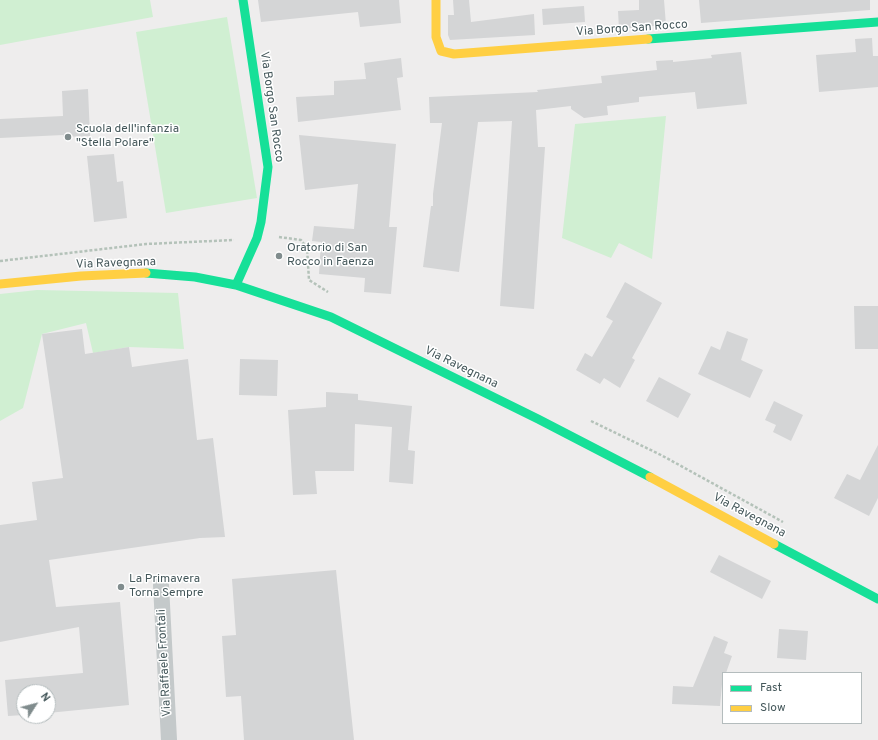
<!DOCTYPE html>
<style>
body{margin:0}
#map{position:relative;width:878px;height:740px;overflow:hidden;background:#eeeded;font-family:Overpass,sans-serif}
canvas{display:block}
.legend{position:absolute;left:722px;top:672px;width:140px;height:52px;box-sizing:border-box;background:#fff;border:1px solid #b4bcbd;margin:0;padding:5px 7px;list-style:none;font-size:12px;color:#44575a}
.legend li{display:flex;align-items:center;gap:8px;height:20px}
.legend b{width:20px;border:1px solid #b4bcbd}
.north{position:absolute;left:16px;top:684px;width:40px;height:40px;box-sizing:border-box;background:#fff;border:1px solid #b4bcbd;border-radius:50%;rotate:54deg;font-size:11px;font-weight:700;line-height:16px;text-align:center;color:#44575a}
.north::after{content:'';display:block;margin:auto;width:14px;height:18px;background:#808c8d;clip-path:polygon(50% 0,100% 100%,50% 72%,0 100%)}
</style>
<div id="map">
<canvas width="878" height="740"></canvas>
<ul class="legend">
<li><b style="height:5px;background:#16e098"></b>Fast</li>
<li><b style="height:5px;background:#ffcf43"></b>Slow</li>
</ul>
<div class="north">N</div>
</div>
<script>
const ctx = document.querySelector('canvas').getContext('2d');
ctx.lineJoin = 'round';
function paint(path, color) {
  ctx.fillStyle = color;
  ctx.fill(path, 'evenodd');
}
function shape(rows) {
  const path = new Path2D();
  for (const r of rows) {
    path.moveTo(r[0], r[1]);
    for (let i = 2; i < r.length; i += 2) path.lineTo(r[i], r[i + 1]);
  }
  return path;
}
function stroke(path, color, width, dash) {
  ctx.strokeStyle = color;
  ctx.lineWidth = width;
  ctx.lineCap = dash ? 'butt' : 'round';
  ctx.setLineDash(dash || []);
  ctx.stroke(path);
}
function drawText(font, color, halo, rows, align = 'center') {
  ctx.font = font + ' Overpass,sans-serif';
  ctx.lineWidth = 3;
  ctx.setLineDash([]);
  ctx.textBaseline = 'middle';
  ctx.strokeStyle = halo;
  ctx.fillStyle = color;
  for (const [text, x, y, turn = 0] of rows) {
    ctx.save();
    ctx.translate(x, y);
    ctx.rotate((+turn || 0) * Math.PI / 180);
    ctx.textAlign = isNaN(turn) ? turn : align;
    if (halo) ctx.strokeText(text, 0, 0);
    ctx.fillText(text, 0, 0);
    ctx.restore();
  }
}
const green = shape([
 [0,0,150,0,153,17,0,45],
 [227,17,257,198,166,213,136,32],
 [666,116,652,259,619,243,611,258,562,238,575,124],
 [37,290,178,293,184,349,129,347,93,353,86,323,42,334,23,408,0,421,0,294]
]);
const building = shape([
 [258,0,399,0,401,23,360,27,358,12,261,22],
 [453,0,469,0,471,22,534,14,535,35,450,40,448,35,448,15,454,15],
 [639,0,664,0,666,25,619,29,618,11,639,10],
 [699,0,870,0,870,10,701,23],
 [584,6,585,22,543,25,542,9],
 [872,38,873,56,878,56,878,87,819,92,816,55,856,52,855,39],
 [741,52,747,104,697,109,695,92,639,97,639,102,607,106,608,115,584,118,571,109,571,106,536,110,538,147,545,147,534,309,500,306,512,121,478,122,459,272,423,267,431,206,433,206,433,194,442,123,430,123,429,97,538,92,537,90,602,83,601,76,657,70,656,61,673,60,673,62,712,58,711,55],
 [401,58,403,77,397,78,401,110,298,122,296,97,334,95,334,81,366,79,364,63],
 [88,89,90,136,63,137,63,135,0,138,0,119,63,116,62,91],
 [299,135,396,144,389,227,397,227,391,294,364,292,365,278,319,274,321,242,312,241,314,226,354,229,358,184,305,190],
 [114,154,117,182,123,181,127,218,94,222,87,156],
 [625,282,662,303,632,358,635,360,620,388,604,378,600,384,576,370,585,353,592,357,613,321,606,317],
 [854,306,878,306,878,349,855,349],
 [82,329,85,354,129,347,132,367,188,359,197,440,213,438,225,537,200,538,49,560,56,607,120,602,129,705,48,713,48,692,24,692,24,715,8,716,5,680,83,673,79,627,0,642,0,525,37,520,32,482,63,478,42,334],
 [727,331,748,339,741,360,763,370,750,398,698,374,711,346,720,350],
 [240,359,278,360,277,396,239,395],
 [659,377,691,394,678,418,646,401],
 [326,392,358,394,358,400,412,406,408,450,415,451,413,484,389,482,392,427,355,424,354,471,315,471,317,494,293,495,288,410,326,407],
 [774,401,803,415,791,441,773,432,776,425,765,420],
 [878,445,878,498,869,516,834,498,847,474,860,480],
 [719,555,771,581,762,599,710,572],
 [336,570,354,740,244,740,241,696,226,697,222,636,236,635,232,579],
 [779,629,808,631,806,660,777,658],
 [714,636,728,642,724,653,732,656,726,673,723,673,720,706,672,704,673,686,693,687]
]);
const path = shape([
 [279,237,301,240,307,248,309,280,328,292],
 [0,261,146,244,234,240],
 [591,421,661,455,783,522]
]);
const street = shape([
 [161,585,169,740]
]);
const fast = shape([
 [648,39,878,22],
 [146,273,195,277,236,285,331,317,538,419,650,477],
 [236,285,257,238,261,222,268,167,243,0],
 [774,544,878,599]
]);
const slow = shape([
 [436,0,436,37,441,51,454,54,648,39],
 [0,284,81,276,146,273],
 [650,477,774,544]
]);
const markers = [
 [68,137,4,"#808c8d"],
 [279,256,4,"#808c8d"],
 [121,587,4,"#808c8d"]
];
const streetNames = [
 ["Via Borgo San Rocco",632,29,-4],
 ["Via Borgo San Rocco",271,107,82],
 ["Via Ravegnana",116,264,-2],
 ["Via Ravegnana",461,368,26],
 ["Via Ravegnana",749,516,28],
 ["Via Raffaele Frontali",165,663,-93]
];
const poiNames = [
 ["Scuola dell'infanzia",76,130],
 ["\"Stella Polare\"",76,144],
 ["Oratorio di San",287,249],
 ["Rocco in Faenza",287,263],
 ["La Primavera",129,580],
 ["Torna Sempre",129,594]
];
paint(green, '#d0efd2');
paint(building, '#d4d5d6');
stroke(path, '#b4c2b9', 2.5, [3, 2]);
stroke(street, '#c4c9ca', 16);
stroke(fast, '#16e098', 9);
stroke(slow, '#ffcf43', 9);
for (const [x, y, r, color] of markers) {
  const dot = new Path2D();
  dot.arc(x, y, r, 0, 2 * Math.PI);
  ctx.fillStyle = color;
  ctx.fill(dot);
  stroke(dot, '#fff', 1.5);
}
drawText('12px', '#44575a', '#fff', streetNames);
drawText('12px', '#44575a', '#fff', poiNames, 'left');
</script>
